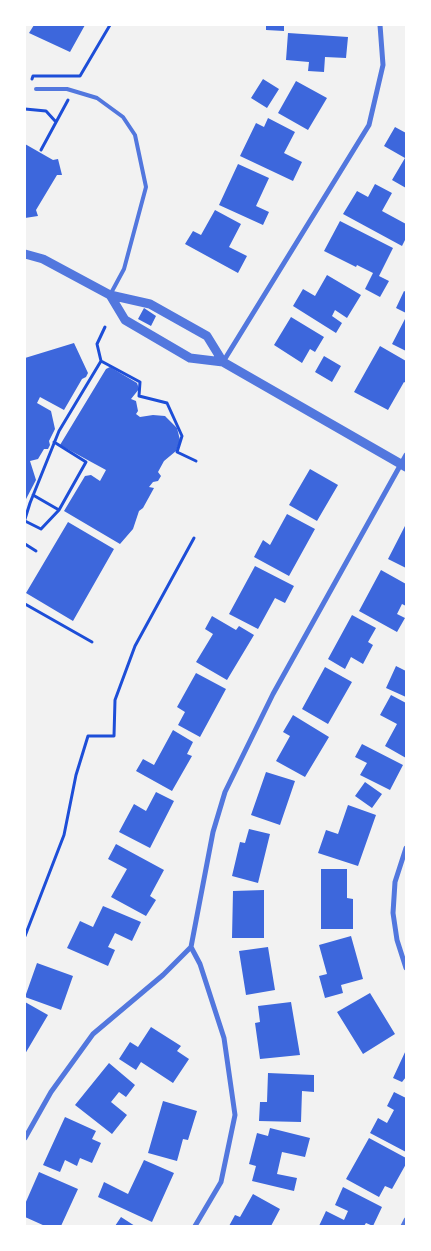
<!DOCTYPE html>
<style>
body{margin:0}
#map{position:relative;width:431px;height:1251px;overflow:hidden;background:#f2f2f2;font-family:"DM Sans",sans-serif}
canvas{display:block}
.frame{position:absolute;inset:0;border:26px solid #fff;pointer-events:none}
</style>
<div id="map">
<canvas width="431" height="1251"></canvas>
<div class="frame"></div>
</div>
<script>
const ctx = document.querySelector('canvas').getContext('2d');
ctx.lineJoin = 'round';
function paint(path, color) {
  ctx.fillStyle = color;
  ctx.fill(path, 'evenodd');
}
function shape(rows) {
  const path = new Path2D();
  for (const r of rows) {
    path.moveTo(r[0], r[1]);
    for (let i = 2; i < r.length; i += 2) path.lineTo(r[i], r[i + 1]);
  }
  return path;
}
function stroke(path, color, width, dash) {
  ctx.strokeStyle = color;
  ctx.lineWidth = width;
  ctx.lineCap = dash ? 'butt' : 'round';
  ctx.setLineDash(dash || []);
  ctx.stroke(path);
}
const building = shape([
 [34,25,85,25,70,52,29,33],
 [266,25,284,25,284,31,266,30],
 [288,33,348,37,346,58,325,57,324,72,308,71,309,62,286,60],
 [263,79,279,89,267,108,251,98],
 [296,81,327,98,308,130,278,113],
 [268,118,295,132,284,153,302,162,293,181,240,156,256,123,264,127],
 [395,127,406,133,406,188,392,180,405,158,384,146],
 [25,144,53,160,58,159,62,175,57,175,36,210,38,216,25,218],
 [238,164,269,178,256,206,269,212,263,225,219,205],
 [375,184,392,193,382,211,406,224,406,238,402,246,343,214,357,191,368,197],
 [215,210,241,224,229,247,247,256,238,273,185,244,193,231,201,235],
 [340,221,393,248,379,276,389,281,380,297,365,289,373,273,357,265,356,267,324,251],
 [327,275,361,295,347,318,335,310,332,316,342,323,336,333,293,306,303,289,315,296],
 [404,291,406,292,406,313,396,308],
 [144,308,156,316,151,326,138,319],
 [291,317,324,337,315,352,310,349,302,363,274,345],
 [406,317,406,351,392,344],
 [74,343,88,373,86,377,82,379,64,410,40,397,37,403,51,411,55,429,49,441,50,445,48,449,44,449,38,459,30,461,36,480,25,501,25,358],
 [380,346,406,361,406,383,404,382,388,410,354,392],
 [324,356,341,366,332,382,315,372],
 [110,367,137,383,139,389,131,399,136,401,138,411,136,414,140,417,153,415,165,416,177,428,180,440,176,451,164,461,158,472,161,476,158,481,153,482,149,487,154,488,143,508,139,511,133,529,120,544,64,511,85,476,91,475,100,481,106,470,60,445,106,369],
 [310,469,338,485,317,521,289,505],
 [287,514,315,529,289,576,254,557,263,540,270,545],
 [68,522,114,549,73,621,26,593],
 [406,524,406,568,388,559],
 [255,566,294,586,285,603,275,598,258,629,229,614],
 [381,570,406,584,406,606,402,604,397,614,405,618,397,632,359,611],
 [352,615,376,628,368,642,373,645,363,664,351,657,345,669,328,659],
 [212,616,236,630,239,626,254,635,227,680,196,662,213,634,205,629],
 [396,666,406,671,406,697,386,688],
 [325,667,352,682,328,724,302,709],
 [196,673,226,689,200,737,178,725,185,712,177,707],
 [391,695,406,703,406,758,385,746,397,724,380,715],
 [293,715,329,737,305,777,276,761,290,736,283,732],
 [173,730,193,742,187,754,192,756,172,791,136,771,143,759,154,765],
 [362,744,403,765,390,790,360,775,367,763,355,757],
 [266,772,295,781,280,825,251,815],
 [365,782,382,794,372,808,355,796],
 [156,792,174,801,150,848,119,832,134,804,146,811],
 [348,805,376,815,358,866,318,853,326,830,338,834],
 [249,829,270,834,258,883,232,876,240,842,245,843],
 [116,844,164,870,150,896,156,900,146,916,111,897,127,869,108,859],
 [321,869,347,869,347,898,353,899,353,929,321,929],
 [264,890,264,938,232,938,233,891],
 [103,906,141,922,132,941,115,933,108,947,115,950,108,966,67,948,80,921,93,927],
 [351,936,363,979,341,985,343,993,325,998,319,976,327,974,319,945],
 [268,947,275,990,246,995,239,951],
 [37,963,73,976,61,1010,25,997],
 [370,993,395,1034,363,1054,337,1012],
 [25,1002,48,1015,25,1054],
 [291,1002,300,1055,260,1059,255,1023,260,1022,258,1006],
 [151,1027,181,1046,177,1051,189,1059,173,1083,141,1062,136,1070,119,1059,130,1042,138,1047],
 [406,1050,406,1077,402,1082,393,1078],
 [109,1063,135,1085,126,1097,119,1092,111,1102,127,1115,112,1134,75,1105],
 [268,1073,314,1075,314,1092,302,1091,301,1122,259,1121,260,1102,267,1102],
 [394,1092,406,1098,406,1152,370,1133,378,1118,387,1123,394,1110,387,1106],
 [163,1101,197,1111,188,1140,183,1139,177,1161,148,1153],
 [65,1117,96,1131,92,1139,101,1143,92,1163,80,1158,77,1166,65,1160,60,1172,43,1165],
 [270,1128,310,1138,305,1157,282,1152,277,1174,297,1178,294,1191,252,1181,256,1166,249,1164,257,1133,268,1136],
 [369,1138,406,1158,406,1164,392,1189,385,1186,379,1197,346,1179],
 [144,1160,174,1173,152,1222,98,1197,104,1182,128,1194],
 [39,1172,78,1189,61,1226,45,1226,25,1217,25,1204],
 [343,1187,382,1207,373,1226,366,1223,364,1226,319,1226,326,1211,344,1220,348,1211,335,1205],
 [253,1194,280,1209,271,1226,229,1226,235,1215,240,1217],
 [121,1217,135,1226,115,1226]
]);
const path = shape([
 [32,79,33,76,80,76,110,25],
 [25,109,46,111,56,122],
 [41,150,68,100],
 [101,361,140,382,139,396,167,403,182,436,177,452,196,461],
 [54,442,86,462,59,510],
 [25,519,30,503,59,431,101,361,97,344,105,327],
 [25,521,41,529,59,510,33,495],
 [25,544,36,551],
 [25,604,92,642],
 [25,936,64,835,76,775,88,736,114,736,115,700,135,646,194,538]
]);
const service = shape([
 [36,89,67,89,97,98,123,117,135,135,146,187,124,269,110,295]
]);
const minor = shape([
 [223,362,369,125,383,65,380,25],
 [406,848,395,882,393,913,397,940,406,968],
 [191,947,200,964,224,1038,235,1115,221,1182,195,1226],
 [25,1138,51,1092,93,1034,163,975,191,947,213,832,225,792,273,694,406,455],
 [403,1226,406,1220]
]);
const tertiary = shape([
 [25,254,43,259,110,295,150,304,207,336,223,362],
 [110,295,125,320,190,358,223,362,406,467]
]);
paint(building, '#3d67dc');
stroke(path, '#1d4ed8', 3);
stroke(service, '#5277de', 4);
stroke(minor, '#5277de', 5);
stroke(tertiary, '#5277de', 9);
</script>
